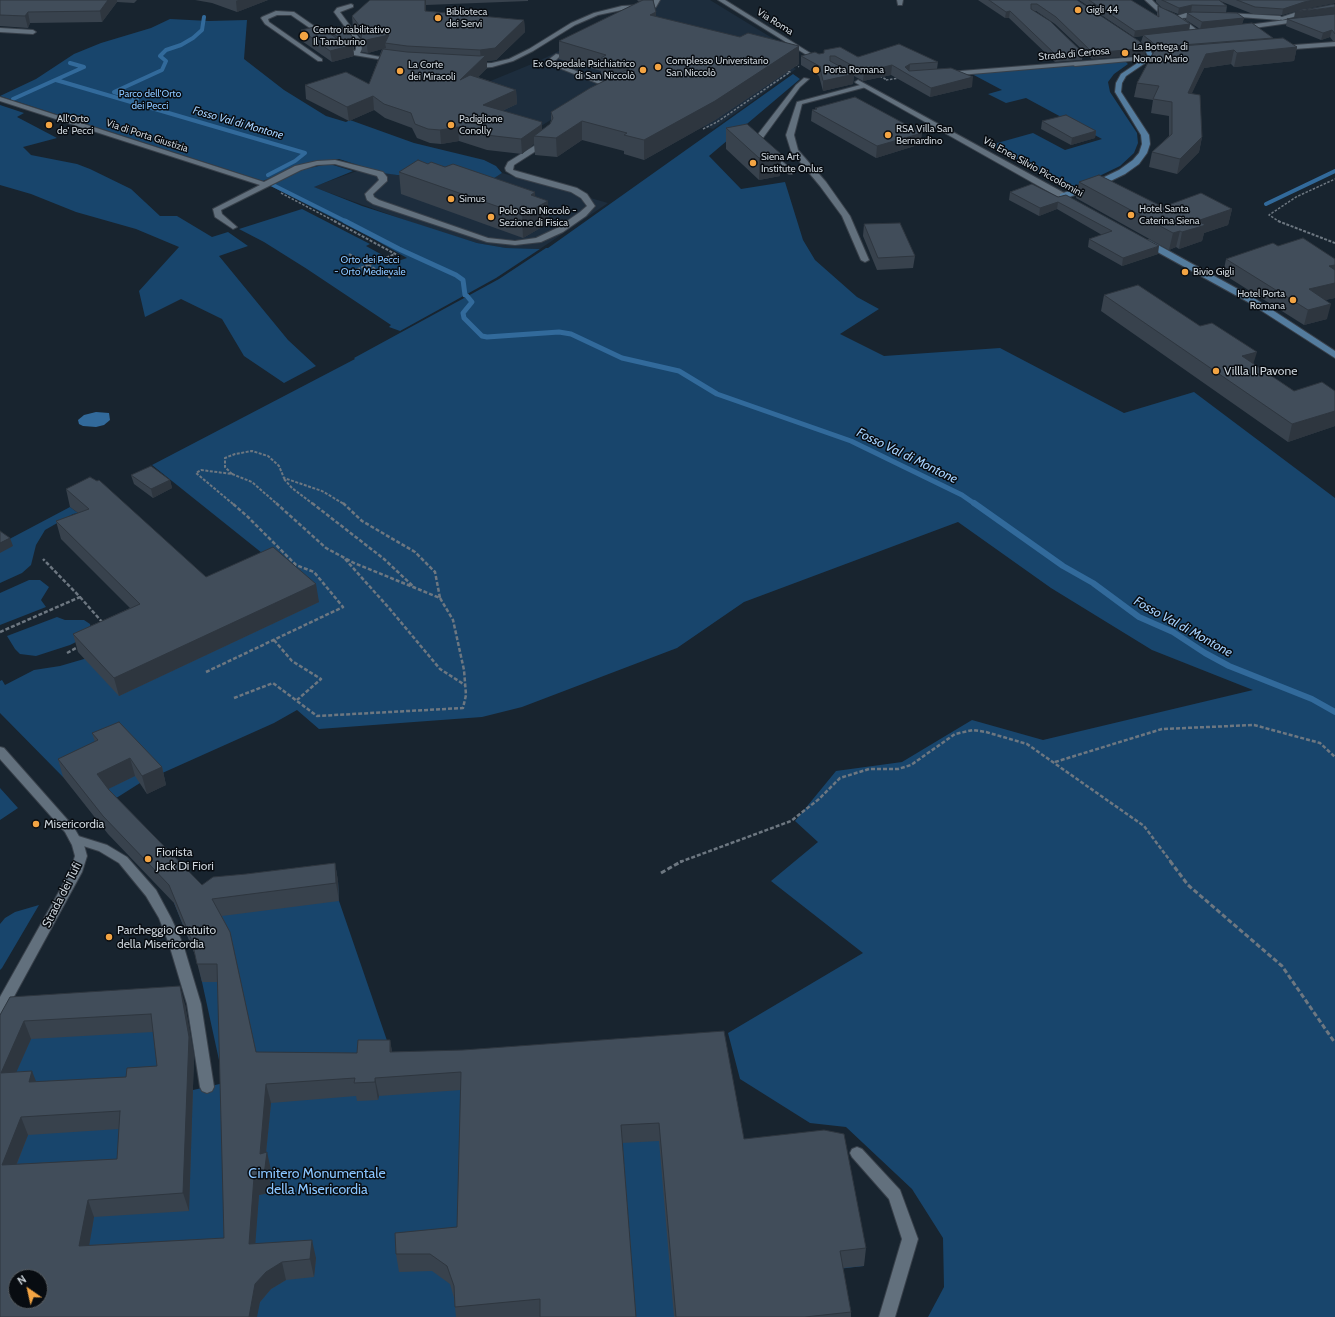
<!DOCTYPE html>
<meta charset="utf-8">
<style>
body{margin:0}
#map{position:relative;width:1335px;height:1317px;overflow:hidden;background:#18242f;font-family:Cabin,sans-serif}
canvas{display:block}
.north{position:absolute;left:8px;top:1269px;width:40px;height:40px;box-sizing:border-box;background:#080c11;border:1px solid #565c61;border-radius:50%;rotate:326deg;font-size:11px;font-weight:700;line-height:16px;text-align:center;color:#cbd3da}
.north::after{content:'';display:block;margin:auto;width:14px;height:18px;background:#f3a443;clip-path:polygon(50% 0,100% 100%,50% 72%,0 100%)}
</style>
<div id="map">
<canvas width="1335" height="1317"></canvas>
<div class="north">N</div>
</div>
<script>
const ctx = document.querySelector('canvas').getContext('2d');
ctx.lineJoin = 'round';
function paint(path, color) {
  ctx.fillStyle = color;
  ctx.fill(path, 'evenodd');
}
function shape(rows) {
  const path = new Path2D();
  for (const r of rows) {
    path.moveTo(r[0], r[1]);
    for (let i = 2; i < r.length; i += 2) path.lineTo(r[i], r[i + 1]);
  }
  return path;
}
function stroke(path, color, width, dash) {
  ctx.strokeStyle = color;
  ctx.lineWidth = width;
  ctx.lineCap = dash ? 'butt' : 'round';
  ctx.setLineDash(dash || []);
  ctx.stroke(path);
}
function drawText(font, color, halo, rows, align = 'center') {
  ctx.font = font + ' Cabin,sans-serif';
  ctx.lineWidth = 3;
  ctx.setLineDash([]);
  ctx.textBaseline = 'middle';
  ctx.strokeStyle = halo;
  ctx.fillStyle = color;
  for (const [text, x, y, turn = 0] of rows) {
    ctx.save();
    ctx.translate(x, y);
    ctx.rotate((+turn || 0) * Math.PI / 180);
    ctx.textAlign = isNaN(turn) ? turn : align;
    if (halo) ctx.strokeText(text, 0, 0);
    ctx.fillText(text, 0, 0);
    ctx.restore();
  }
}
const built = shape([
 [649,0,710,0,795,52,787,64,796,69,759,96,760,96,713,129,606,98,586,98,541,126,438,95,476,87,539,61,634,13],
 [365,168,397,175,462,178,482,185,502,173,608,203,540,249,506,248,477,243,427,228,313,187]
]);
const green = shape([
 [170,19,209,21,247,20,244,59,284,90,326,116,346,122,350,120,414,143,484,160,496,166,502,173,482,186,462,178,397,175,383,173,339,159,302,164,263,181,0,96,36,79,74,54,101,43,151,28],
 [1125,61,1128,64,1114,74,1108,82,1110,92,1137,133,1138,143,1134,153,1120,166,1087,182,1067,188,990,145,1033,133,1065,150,1102,139,1026,98,1006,103,988,94,1002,90,972,74],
 [793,74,800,79,709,156,741,189,785,182,803,240,815,260,857,297,879,309,840,334,884,356,1000,348,1124,413,1194,392,1335,498,1335,1317,928,1317,944,1287,943,1238,912,1189,846,1127,810,1123,740,1079,728,1033,863,953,771,881,818,842,795,821,836,771,902,762,972,720,1043,740,1253,690,1152,650,1051,588,958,522,744,602,677,648,522,707,482,717,319,729,297,710,274,723,140,783,110,802,82,768,63,777,0,713,0,681,2,680,5,685,34,670,60,666,84,659,262,553,152,465,355,359,354,358,499,279,546,248,548,248],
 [0,105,24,113,17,117,57,138,23,147,31,155,77,164,90,169,131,189,160,216,177,216,212,237,228,232,248,246,219,256,288,340,316,366,284,383,244,356,222,319,181,299,145,317,139,291,179,247,136,229,76,212,31,194,0,185],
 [323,165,333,165,353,171,314,187,362,206,477,243,506,248,540,249,496,278,400,331,389,327,391,325,307,269,264,242,239,229,302,209,370,244,366,246,395,262,407,258,372,238,269,185,301,170],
 [70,507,78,513,73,514,45,530,36,545,31,565,22,573,0,583,0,544],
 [29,580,40,580,49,587,41,600,46,607,0,625,0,593],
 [57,617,65,620,84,620,90,624,91,630,82,639,70,645,36,656,20,654,15,649,7,636],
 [0,788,18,808,0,820],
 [338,881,339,901,393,1058,744,1157,842,1152,864,1266,838,1269,847,1317,0,1317,4,1039,182,1004,193,1081,193,1090,224,1083,197,959,174,903],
 [16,1277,40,1277,40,1301,16,1301],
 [39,905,2,968,0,970,0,924,5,918,15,912]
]);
const water = shape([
 [96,412,109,413,110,420,104,425,96,427,83,426,79,424,78,420,84,415]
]);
const streamFar2 = shape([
 [56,80,305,153,295,161,268,175],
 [13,99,84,67,70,63],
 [131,102,137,99,114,92,162,70,166,61,160,56,166,50,181,45,193,38,202,30,204,17],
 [271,184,347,222],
 [1266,204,1335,171]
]);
const streamFar1 = shape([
 [345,221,399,249,456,275,463,280,465,295],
 [467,296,472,302,463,313,464,318,482,336,487,337,559,332,571,334,622,358,679,371,717,394,851,441,962,495,975,504]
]);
const stream = shape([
 [974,503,1063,566,1093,583,1139,617,1173,632,1205,653,1229,666,1312,699,1335,712]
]);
const pathFar3 = shape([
 [795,64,799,67],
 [880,76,887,80],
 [886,80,899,78],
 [703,129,717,122,790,72,785,70],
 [281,193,336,222],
 [1280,222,1269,215,1296,197,1335,179]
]);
const pathFar2 = shape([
 [334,221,399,256],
 [1278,221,1335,243],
 [349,254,391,278],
 [353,271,395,254],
 [232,474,225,467,225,458,235,454,252,451,268,456,279,466,284,478,322,491,344,504],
 [284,479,292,488,313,504],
 [233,504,196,473,201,470,232,474,252,482,277,504]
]);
const pathFar1 = shape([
 [312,503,384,559,415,588],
 [343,503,362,521,415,552,435,572,440,598],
 [345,559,389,608,440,669,465,685],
 [80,597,103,623],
 [0,632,80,597,43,559],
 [274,640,292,661,321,679,297,700],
 [67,653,78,647],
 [206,672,343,607,314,572,296,565,248,517,232,503],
 [234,698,273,683,317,716,463,708,466,695,464,670,453,620,440,598,354,563,326,548,276,503],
 [1055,762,1162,729,1254,725,1320,743,1335,757],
 [680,862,791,821,819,799,840,778,869,769,898,769,911,765,955,734,973,730,986,732,1027,744,1144,826,1171,862]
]);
const path = shape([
 [1170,861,1188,885,1282,966,1335,1043],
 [661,873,682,861]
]);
const service = shape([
 [654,0,660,0,656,7,644,14,640,14,640,12,651,5,654,0],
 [897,0,903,0,902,5,898,5,897,0],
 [351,4,353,5,353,7,340,12,362,42,362,49,360,53,396,60,396,62,354,55,339,47,338,46,341,44,355,51,356,49,356,42,334,12,337,8,351,4],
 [642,5,644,6,644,8,622,10,598,15,575,25,533,51,513,61,492,67,473,68,470,66,473,64,492,63,509,59,529,49,571,23,594,13,622,6,642,5],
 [1335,5,1335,9,1304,14,1282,20,1279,18,1303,10,1335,5],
 [276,11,294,12,327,35,327,37,323,37,291,15,277,15,268,19,269,22,322,59,322,61,318,61,265,24,261,18,262,17,276,11],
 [0,28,33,30,36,32,33,34,0,32,0,28],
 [556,54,561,55,554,62,606,83,611,88,607,92,603,92,602,91,604,88,602,85,549,64,548,60,556,54],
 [804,78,809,79,800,87,760,142,792,170,792,174,789,174,754,147,752,142,796,85,804,78],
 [864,84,867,86,866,87,802,104,794,135,798,150,826,182,850,216,869,260,865,262,861,260,842,216,820,186,791,151,786,135,797,102,864,84],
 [0,97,264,182,295,166,317,161,335,160,383,172,387,177,387,181,373,194,374,197,379,200,488,238,515,241,536,238,557,228,580,212,587,206,581,198,571,192,516,177,506,171,505,168,508,162,547,138,550,138,550,142,514,165,513,170,577,188,587,194,595,206,586,216,563,232,541,242,515,245,487,242,373,204,367,200,365,194,379,180,377,176,335,164,317,165,301,170,221,210,222,214,237,227,233,229,215,217,213,209,260,185,0,101,0,97],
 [75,835,107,845,127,857,156,890,171,918,183,944,201,1004,214,1087,212,1091,207,1093,202,1091,200,1087,187,1004,169,944,159,918,146,896,119,863,99,851,71,842,69,839,71,836,75,835],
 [857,1147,862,1149,900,1190,918,1239,895,1317,879,1317,902,1239,889,1199,852,1157,850,1153,852,1149,857,1147]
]);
const pedestrian = shape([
 [1075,62,1077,63,1077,65,948,76,945,74,948,72,1075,62]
]);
const minor = shape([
 [718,0,725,0,823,61,818,62,718,0],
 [1145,0,1152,0,1161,9,1177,16,1186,13,1202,14,1203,15,1200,17,1182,18,1201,33,1196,34,1175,19,1157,11,1145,0],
 [1228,13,1280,16,1283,18,1280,20,1226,16,1225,15,1228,13],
 [1301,18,1303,19,1303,21,1240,30,1237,28,1240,26,1301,18],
 [1335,42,1335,46,1281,50,1278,48,1281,46,1335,42],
 [1160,55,1163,57,1162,58,1075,66,1072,64,1075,62,1160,55],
 [858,80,1066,194,1067,196,1063,198,1060,198,856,83,855,82,858,80]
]);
const tertiary = shape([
 [0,747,4,748,73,826,84,845,87,856,82,872,5,1013,0,1014,0,997,70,872,75,856,72,845,65,832,0,759,0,747]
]);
const secondary = shape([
 [1132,40,1136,40,1150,50,1154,57,1126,76,1122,83,1121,92,1149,135,1150,144,1147,153,1139,164,1125,174,1096,188,1066,198,1060,198,1060,194,1090,184,1119,170,1133,160,1139,153,1142,144,1141,135,1115,92,1116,83,1121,74,1148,56,1146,52,1132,42,1132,40],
 [1143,240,1149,240,1254,298,1335,351,1335,358,1248,302,1143,244,1143,240]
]);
const wall = shape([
 [0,0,137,0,134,3,117,2,102,22,30,23,28,28,0,26],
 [195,0,268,0,237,12,212,3],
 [370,0,528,0,528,1,426,5,426,11,524,20,525,32,496,60,487,61,487,68,478,77,516,90,517,104,502,111,542,122,542,130,550,124,551,120,551,112,609,78,601,76,601,71,559,59,559,41,639,2,637,0,653,0,656,12,656,17,799,64,715,120,644,160,624,154,624,151,582,140,557,157,535,155,534,144,522,154,487,150,459,141,441,144,430,143,417,138,412,128,385,118,374,110,349,121,306,99,305,85,369,84,382,49,368,53,362,52,361,38,353,28,352,16],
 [978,0,1077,0,1145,55,1092,59,1055,24,1036,11,1034,11,1083,53,1082,60,1055,62,1009,18,1005,18],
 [1079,0,1131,0,1157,16,1157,13,1158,6,1162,8,1156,2,1156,0,1335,0,1335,3,1303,9,1282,15,1253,14,1220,1,1227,6,1226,13,1191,12,1178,14,1165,9,1190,24,1189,30,1200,29,1186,20,1187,13,1244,18,1242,24,1273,39,1297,47,1294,61,1234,67,1231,64,1204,68,1191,94,1202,137,1199,152,1177,174,1149,167,1152,152,1169,136,1169,116,1151,113,1153,100,1134,97,1137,83,1153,52,1151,49,1141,42,1143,36,1134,37],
 [1335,14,1335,41,1333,41,1330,37,1321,40,1286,26,1287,19],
 [301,30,329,33,329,31,354,39,354,49,353,49,354,56,332,62,302,41],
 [819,54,938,62,937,69,972,87,930,97,891,75,863,81,854,76,853,84,823,91,819,76,801,65,801,56],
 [815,108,921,144,876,158,811,121,812,110,815,109],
 [1042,121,1096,131,1095,138,1071,145,1041,129],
 [726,128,781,154,780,176,759,180,726,149],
 [428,164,445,167,535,192,535,196,549,223,523,238,401,194,399,172],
 [1079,182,1163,207,1232,209,1228,225,1204,233,1202,241,1179,249,1176,247,1169,250,1076,198],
 [1032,184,1158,254,1122,266,1088,247,1089,239,1102,235,1057,209,1039,216,1009,200,1010,192],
 [864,224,915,256,913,268,877,270,863,236],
 [1278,246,1335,259,1335,298,1325,300,1327,319,1304,325,1223,274,1226,259],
 [1104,295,1254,364,1294,391,1335,391,1335,426,1288,442,1101,311],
 [131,475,170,480,172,488,153,498,134,484],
 [66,489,206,577,319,602,119,696,78,652,73,634,130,608,61,539,56,521,78,513,70,507],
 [92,733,162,767,166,785,147,794,135,776,108,789,202,885,246,874,335,863,338,881,339,901,222,916,230,932,256,1052,357,1053,390,1040,392,1052,744,1139,866,1248,864,1266,843,1268,851,1312,851,1317,674,1317,659,1141,622,1143,636,1317,456,1317,454,1298,450,1284,432,1271,399,1272,396,1254,457,1227,461,1090,379,1096,378,1100,357,1101,356,1096,271,1103,266,1153,271,1170,269,1193,259,1195,255,1243,316,1258,314,1277,286,1280,271,1289,260,1302,0,1317,0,1015,185,1004,194,1056,189,1211,94,1217,89,1245,224,1238,218,982,202,982,195,955,174,903,108,834,63,777,58,759,95,742],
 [153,1032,157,1066,126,1077,36,1082,16,1072,31,1039],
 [119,1129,117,1159,17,1164,28,1135]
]);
const shadedWall = shape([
 [108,0,117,0,117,2,102,22,100,11],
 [238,0,268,0,237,12,236,1],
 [425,0,426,0,426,23,425,11],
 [1314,0,1335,0,1335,3,1303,9,1282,15,1283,9,1304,2],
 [1192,5,1191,12,1178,14,1179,8],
 [1335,7,1335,14,1294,18,1295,12],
 [1010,11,1009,18,1005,18,1006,12],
 [28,12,30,23,28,28,25,16],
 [656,12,656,30,650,15],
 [1244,18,1242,24,1200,29,1202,22],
 [524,20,525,32,496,60,487,61,487,68,461,94,460,80,481,60,480,50],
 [1190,24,1189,31,1143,35,1143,36,1134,37,1135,31],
 [1332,30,1330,37,1321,40,1323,33],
 [389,35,385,43,386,48,368,53,366,40],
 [353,45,354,56,332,62,330,51],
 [799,46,799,64,715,120,644,160,644,140],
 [1297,47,1294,61,1234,67,1237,53],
 [1146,48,1145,55,1092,59,1093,53],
 [1234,50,1231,64,1204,68,1185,108,1188,93,1206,54],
 [910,64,909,74,905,67],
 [892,65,891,75,863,81,864,72],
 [854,74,853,84,823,91,823,81],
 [973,77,972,87,930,97,931,88],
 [516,90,517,104,484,119,483,105],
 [373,96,374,110,349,121,347,107],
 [582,121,582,140,557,157,556,138],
 [542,122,542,137,534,136,534,144,522,154,521,139],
 [458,127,459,141,441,144,440,130],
 [1096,131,1095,138,1071,145,1072,138],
 [922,133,921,144,876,158,877,146],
 [1202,137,1199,152,1177,174,1180,159],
 [781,154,780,176,759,180,759,158],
 [535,192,536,207,548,201,549,223,523,238,522,215,531,195],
 [1058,202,1057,209,1039,216,1040,208],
 [1232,209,1228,225,1204,233,1202,241,1179,249,1182,232,1197,221],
 [1180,231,1176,247,1169,250,1173,233],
 [1159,246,1158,254,1122,266,1123,258],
 [1335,265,1335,279,1329,266],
 [1335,283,1335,298,1305,304,1309,289],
 [1331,304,1327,319,1304,325,1308,310],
 [1257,352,1252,368,1242,356],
 [1335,411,1335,426,1288,442,1292,424],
 [170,480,172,488,153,498,151,489],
 [10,538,13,546,0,553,0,543],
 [316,584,319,602,119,696,114,678],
 [130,758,135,776,102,792,97,774],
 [162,767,166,785,147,794,142,776],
 [335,863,338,881,339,901,336,883],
 [230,932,234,950,260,1070,256,1052],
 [180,986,185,1004,194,1056,189,1211,183,1193],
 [24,1021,31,1039,8,1091,1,1073],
 [390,1040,393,1058,390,1052],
 [32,1071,39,1089,29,1082],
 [375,1078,379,1096,378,1100,375,1082],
 [266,1084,271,1103,264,1172,260,1154],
 [21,1117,28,1135,9,1183,2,1165],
 [267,1152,271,1170,269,1193,259,1195,254,1261,249,1244,254,1177],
 [88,1200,94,1217,86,1264,79,1246],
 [312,1240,316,1258,314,1277,310,1259],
 [282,1262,286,1280,271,1289,260,1302,257,1317,249,1317,255,1284,266,1272]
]);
const building = shape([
 [0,0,108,0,100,11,28,12,25,16,0,15,0,0],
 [370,0,425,0,425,11,524,20,495,48,480,50,407,46,385,43,389,35,366,40,361,40,362,29,352,16,370,0],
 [643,0,653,0,656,12,650,15,740,37,748,33,799,46,715,101,644,140,624,135,627,133,582,121,556,138,534,136,550,124,553,118,551,112,590,88,632,67,601,58,606,55,559,41,643,0],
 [989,0,1077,0,1139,41,1146,48,1093,53,1056,17,1037,4,1031,4,1031,9,1050,21,1083,53,1056,55,1010,11,1006,12,989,0],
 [1089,0,1131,0,1159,17,1158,6,1175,14,1190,24,1135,31,1089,0],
 [1162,0,1219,0,1227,6,1192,5,1179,8,1162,0],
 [1237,0,1314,0,1304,2,1283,9,1255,7,1237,0],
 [1334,4,1335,5,1335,7,1295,12,1334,4],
 [1192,12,1237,13,1244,18,1202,22,1187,13,1192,12],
 [1335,14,1335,34,1332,30,1323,33,1287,19,1335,14],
 [1252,23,1273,38,1156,47,1152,42,1143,35,1252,23],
 [319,26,339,40,353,45,330,51,301,30,319,26],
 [345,27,354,39,353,45,345,42,329,31,345,27],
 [1283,38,1297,47,1237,53,1234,50,1206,54,1188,93,1200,95,1202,137,1180,159,1152,152,1172,134,1172,102,1153,99,1159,86,1137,83,1156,48,1283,38],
 [899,44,938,62,910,64,905,67,909,71,951,68,973,77,931,88,892,65,864,72,835,56,830,56,830,61,854,74,823,81,820,68,821,67,801,56,815,52,819,54,824,53,824,50,840,47,858,57,899,44],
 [383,49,407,52,480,56,486,55,460,80,470,75,516,90,483,105,542,122,541,125,521,139,486,135,458,127,440,130,428,129,415,124,411,113,384,104,373,96,347,107,305,85,346,72,369,84,383,49],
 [855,97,922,133,877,146,812,110,817,109,815,108,855,97],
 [1066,115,1096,131,1072,138,1042,121,1066,115],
 [747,124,781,154,759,158,726,128,747,124],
 [418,160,428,164,431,162,445,167,453,164,535,192,531,195,548,201,522,215,399,172,418,160],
 [1099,175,1163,207,1201,193,1232,209,1197,221,1206,225,1182,232,1180,231,1173,233,1079,182,1099,175],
 [1032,184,1058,197,1066,195,1159,246,1123,258,1089,239,1112,231,1058,202,1040,208,1010,192,1032,184],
 [900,223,915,256,878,258,864,224,900,223],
 [1303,238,1335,259,1335,265,1329,266,1335,270,1335,283,1309,289,1331,304,1308,310,1226,259,1273,243,1278,246,1303,238],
 [1138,285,1200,326,1212,323,1257,352,1242,356,1294,391,1322,382,1335,391,1335,411,1292,424,1104,295,1138,285],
 [151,466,170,480,151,489,131,475,151,466],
 [90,477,97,481,99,480,206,577,273,547,316,584,114,678,73,634,140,604,56,521,89,509,66,489,90,477],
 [0,531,10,538,0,543,0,531],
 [119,722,162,767,142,776,130,758,97,774,109,790,202,885,213,877,246,874,335,863,336,883,212,899,230,932,256,1052,357,1053,358,1040,390,1040,390,1052,463,1050,724,1031,744,1139,824,1130,844,1134,866,1248,840,1251,851,1312,805,1317,676,1317,659,1123,621,1125,636,1317,540,1317,540,1299,455,1307,454,1286,447,1266,430,1254,396,1254,395,1233,457,1227,461,1072,375,1078,375,1082,354,1083,355,1078,266,1084,260,1154,267,1152,264,1175,254,1177,249,1244,312,1240,310,1259,282,1262,266,1272,255,1284,249,1317,0,1317,0,1015,10,997,180,986,189,1037,183,1193,88,1200,79,1246,224,1238,217,964,197,964,192,941,169,885,103,816,58,759,98,740,92,733,119,722],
 [151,1014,157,1066,127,1068,126,1077,29,1082,32,1071,1,1073,24,1021,151,1014],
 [120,1111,117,1159,2,1165,21,1117,120,1111],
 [16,1277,40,1277,40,1301,16,1301,16,1277]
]);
const markers = [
 [1078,10,4,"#f3a443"],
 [438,18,4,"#f3a443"],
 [304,36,5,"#f3a443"],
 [1125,53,4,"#f3a443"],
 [658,67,4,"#f3a443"],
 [643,70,4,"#f3a443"],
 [816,70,4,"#f3a443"],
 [400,71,4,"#f3a443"],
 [49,125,4,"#f3a443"],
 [451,125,4,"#f3a443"],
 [888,135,4,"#f3a443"],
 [753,163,4,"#f3a443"],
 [451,199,4,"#f3a443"],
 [1131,215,4,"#f3a443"],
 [491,217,4,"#f3a443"],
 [1185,272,4,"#f3a443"],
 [1293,300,4,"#f3a443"],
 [1216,371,4,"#f3a443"],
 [36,824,4,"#f3a443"],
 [148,859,4,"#f3a443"],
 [109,937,4,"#f3a443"]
];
const farPoinames = [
 ["Gigli 44",1086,10],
 ["Biblioteca",446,12],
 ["dei Servi",446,24],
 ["Centro riabilitativo",313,30],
 ["Il Tamburino",313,42],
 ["La Bottega di",1133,47],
 ["Nonno Mario",1133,59],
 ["Complesso Universitario",666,61],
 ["San Niccolò",666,73],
 ["Ex Ospedale Psichiatrico",635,64,"right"],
 ["di San Niccolò",635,76,"right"],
 ["La Corte",408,65],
 ["dei Miracoli",408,77],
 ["Porta Romana",824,70],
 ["All’Orto",57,119],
 ["de' Pecci",57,131],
 ["Padiglione",459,119],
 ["Conolly",459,131],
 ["RSA Villa San",896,129],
 ["Bernardino",896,141],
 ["Siena Art",761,157],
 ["Institute Onlus",761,169],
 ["Simus",459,199],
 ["Hotel Santa",1139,209],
 ["Caterina Siena",1139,221],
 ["Polo San Niccolò -",499,211],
 ["Sezione di Fisica",499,223],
 ["Bivio Gigli",1193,272],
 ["Hotel Porta",1285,294,"right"],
 ["Romana",1285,306,"right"]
];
const farStreetnames = [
 ["Via Roma",775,22,32],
 ["Strada di Certosa",1074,54,-5],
 ["Via di Porta Giustizia",147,136,18],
 ["Via Enea Silvio Piccolomini",1033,167,29]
];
const farParknames = [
 ["Parco dell'Orto",150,94],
 ["dei Pecci",150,106],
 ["Orto dei Pecci",370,260],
 ["- Orto Medievale",370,272]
];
const farWaternames = [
 ["Fosso Val di Montone",238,123,16]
];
const poiNames = [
 ["Villla Il Pavone",1224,371],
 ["Misericordia",44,824],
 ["Fiorista",156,852],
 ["Jack Di Fiori",156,866],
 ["Parcheggio Gratuito",117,930],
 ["della Misericordia",117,944]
];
const streetNames = [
 ["Strada dei Tufi",62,895,-63]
];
const waterNames = [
 ["Fosso Val di Montone",907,456,26],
 ["Fosso Val di Montone",1183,627,29]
];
const nearParknames = [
 ["Cimitero Monumentale",317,1174],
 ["della Misericordia",317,1190]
];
paint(built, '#1d2d3d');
paint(green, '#18456c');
paint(water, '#326a9b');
stroke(streamFar2, '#326a9b', 4);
stroke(streamFar1, '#326a9b', 5);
stroke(stream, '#326a9b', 6);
stroke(service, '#38404a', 2);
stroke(pedestrian, '#38404a', 2);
stroke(minor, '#38404a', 2);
stroke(tertiary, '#38404a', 2);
stroke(secondary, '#38404a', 2);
stroke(pathFar3, '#6d7781', 1.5, [2.5, 1.5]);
stroke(pathFar2, '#6d7781', 2, [3, 1.5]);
stroke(pathFar1, '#6d7781', 2.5, [4, 2]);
stroke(path, '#6d7781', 3, [5, 2.5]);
paint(service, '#62707d');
paint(pedestrian, '#62707d');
paint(minor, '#62707d');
paint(tertiary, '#62707d');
paint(secondary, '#547c9e');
paint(wall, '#38424d');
paint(shadedWall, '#2e363f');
paint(building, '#414d5a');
stroke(building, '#2e363f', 1);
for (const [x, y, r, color] of markers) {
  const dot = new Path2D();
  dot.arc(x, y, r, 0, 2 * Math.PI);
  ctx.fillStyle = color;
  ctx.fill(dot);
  stroke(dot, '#080c11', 1.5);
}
drawText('10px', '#cbd3da', '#080c11', farPoinames, 'left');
drawText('10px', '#cbd3da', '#080c11', farStreetnames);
drawText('10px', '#89c5ff', '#080c11', farParknames);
drawText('italic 11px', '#a3cffb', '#080c11', farWaternames);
drawText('12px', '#cbd3da', '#080c11', poiNames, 'left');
drawText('12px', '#cbd3da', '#080c11', streetNames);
drawText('italic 13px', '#a3cffb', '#080c11', waterNames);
drawText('14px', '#89c5ff', '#080c11', nearParknames);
</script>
